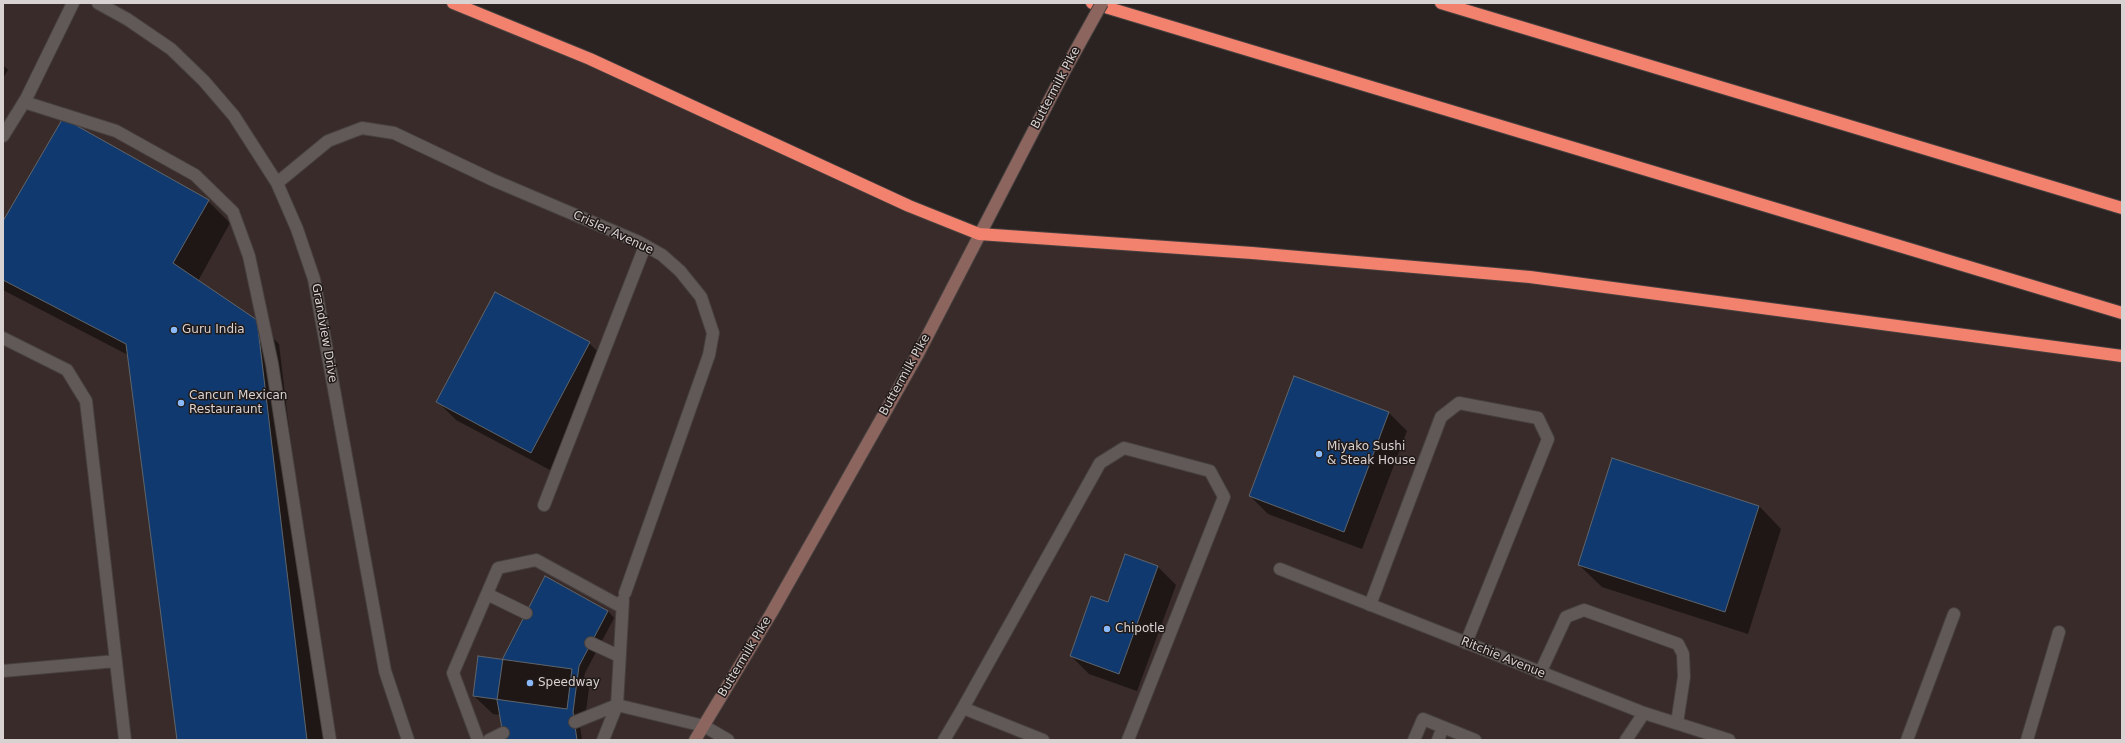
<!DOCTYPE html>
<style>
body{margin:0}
#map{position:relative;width:2125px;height:743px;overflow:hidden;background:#2a2322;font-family:"DejaVu Sans",sans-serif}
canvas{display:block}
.frame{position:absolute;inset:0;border:4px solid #d8d3d2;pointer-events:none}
</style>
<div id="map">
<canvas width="2125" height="743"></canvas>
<div class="frame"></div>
</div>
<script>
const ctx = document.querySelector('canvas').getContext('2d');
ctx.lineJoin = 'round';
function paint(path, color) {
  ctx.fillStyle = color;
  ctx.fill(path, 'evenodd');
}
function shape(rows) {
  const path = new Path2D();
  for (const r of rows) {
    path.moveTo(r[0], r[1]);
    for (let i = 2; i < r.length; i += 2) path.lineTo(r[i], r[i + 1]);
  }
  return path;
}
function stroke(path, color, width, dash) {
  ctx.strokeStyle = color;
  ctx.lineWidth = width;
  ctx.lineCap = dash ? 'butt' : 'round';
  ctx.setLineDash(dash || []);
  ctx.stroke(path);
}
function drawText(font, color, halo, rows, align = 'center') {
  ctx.font = font + ' "DejaVu Sans",sans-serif';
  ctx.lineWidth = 3;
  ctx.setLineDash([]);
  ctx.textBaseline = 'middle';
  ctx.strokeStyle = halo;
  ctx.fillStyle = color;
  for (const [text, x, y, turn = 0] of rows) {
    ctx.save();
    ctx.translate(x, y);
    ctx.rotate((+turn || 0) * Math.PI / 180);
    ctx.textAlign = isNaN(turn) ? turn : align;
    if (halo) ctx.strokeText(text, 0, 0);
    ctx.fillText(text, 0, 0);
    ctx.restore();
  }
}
const built = shape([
 [3,3,462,3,979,234,1530,277,2122,356,2122,740,3,740]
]);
const shadow = shape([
 [3,65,8,70,3,78],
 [208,201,230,223,198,281,256,321,279,344,326,740,178,740,128,355,3,290,3,223],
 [589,343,607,361,550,470,456,420,438,402],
 [1389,413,1407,431,1362,549,1268,514,1250,496],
 [1759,506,1781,529,1748,634,1602,587,1579,565],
 [1126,555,1158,567,1176,585,1137,691,1089,674,1071,656,1108,604],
 [608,611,614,618,585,673,583,682,589,688,584,726,580,726,582,740,505,740,500,715,493,714,474,696,503,661]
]);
const building = shape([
 [63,118,209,200,173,263,257,320,307,740,177,740,126,344,3,280,3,221,63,118],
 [495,292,590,342,531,453,436,402,495,292],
 [1294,376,1389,412,1344,532,1249,496,1294,376],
 [1612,458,1759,506,1725,612,1578,565,1612,458],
 [1125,554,1158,566,1119,674,1070,656,1091,596,1108,602,1125,554],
 [545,576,608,611,579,666,573,712,577,740,504,740,497,700,503,658,545,576],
 [478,656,572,669,567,709,473,696,478,656]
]);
const lane = shape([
 [24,102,116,131,195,175,233,212,249,256,272,364,330,740],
 [3,338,67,370,86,401,125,740],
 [544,505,645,246],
 [487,594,526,613],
 [1370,605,1441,417,1459,403,1538,418,1548,439,1466,643],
 [591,643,619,656],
 [3,671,116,661],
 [1540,673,1566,617,1584,610,1678,644,1683,654,1684,677,1677,723],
 [575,722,617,705,704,726,728,740],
 [478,740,453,673,498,568,536,560,622,607],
 [489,740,503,733],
 [603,740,617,705,623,600],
 [944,740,963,708],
 [1043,740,963,708,1100,463,1124,448,1210,471,1224,497,1128,740],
 [1414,740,1423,719,1475,740],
 [1438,740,1443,727],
 [1907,740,1954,614],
 [2027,740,2059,632]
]);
const street = shape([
 [98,3,127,19,171,49,204,81,234,116,277,183,297,229,314,279,385,671,408,740],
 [3,136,26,99,73,3],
 [277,183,328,141,362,128,394,133,493,180,639,242,662,255,680,271,701,297,713,333,709,355,625,593],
 [1280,569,1644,713,1729,740],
 [1626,740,1644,713]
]);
const secondary = shape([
 [695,740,772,612,918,354,1066,68]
]);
const highway = shape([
 [453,3,590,59,909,206,979,234,1252,253,1530,277,2122,356],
 [1092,3,2122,313],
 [1441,3,2122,208]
]);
const secondaryBridge = shape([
 [1066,68,1102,3]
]);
const markers = [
 [174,330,4,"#8abafc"],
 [181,403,4,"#8abafc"],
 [1319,454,4,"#8abafc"],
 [1107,629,4,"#8abafc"],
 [530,683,4,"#8abafc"]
];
const streetNames = [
 ["Buttermilk Pike",1056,88,-62],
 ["Crisler Avenue",613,233,25],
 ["Grandview Drive",324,333,80],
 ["Buttermilk Pike",905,375,-61],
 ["Buttermilk Pike",745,657,-59],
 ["Ritchie Avenue",1503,658,22]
];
const poiNames = [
 ["Guru India",182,330],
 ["Cancun Mexican",189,396],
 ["Restauraunt",189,410],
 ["Miyako Sushi",1327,447],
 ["& Steak House",1327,461],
 ["Chipotle",1115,629],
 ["Speedway",538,683]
];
paint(built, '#392b29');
paint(shadow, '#0007');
paint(building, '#103a6f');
stroke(building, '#5f646a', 1);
stroke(lane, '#46403f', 14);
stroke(street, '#46403f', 14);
stroke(secondary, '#46403f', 14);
stroke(highway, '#46403f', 14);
stroke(lane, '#615958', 12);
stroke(street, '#615958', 12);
stroke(secondary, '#8c655f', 12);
stroke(highway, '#f2816e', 12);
stroke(secondaryBridge, '#46403f', 14, []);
stroke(secondaryBridge, '#8c655f', 12);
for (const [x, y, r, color] of markers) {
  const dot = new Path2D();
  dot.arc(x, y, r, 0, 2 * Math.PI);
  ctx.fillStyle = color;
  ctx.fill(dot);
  stroke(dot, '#211a19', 1.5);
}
drawText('12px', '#d8d3d2', '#211a19', streetNames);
drawText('12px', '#d8d3d2', '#211a19', poiNames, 'left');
</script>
